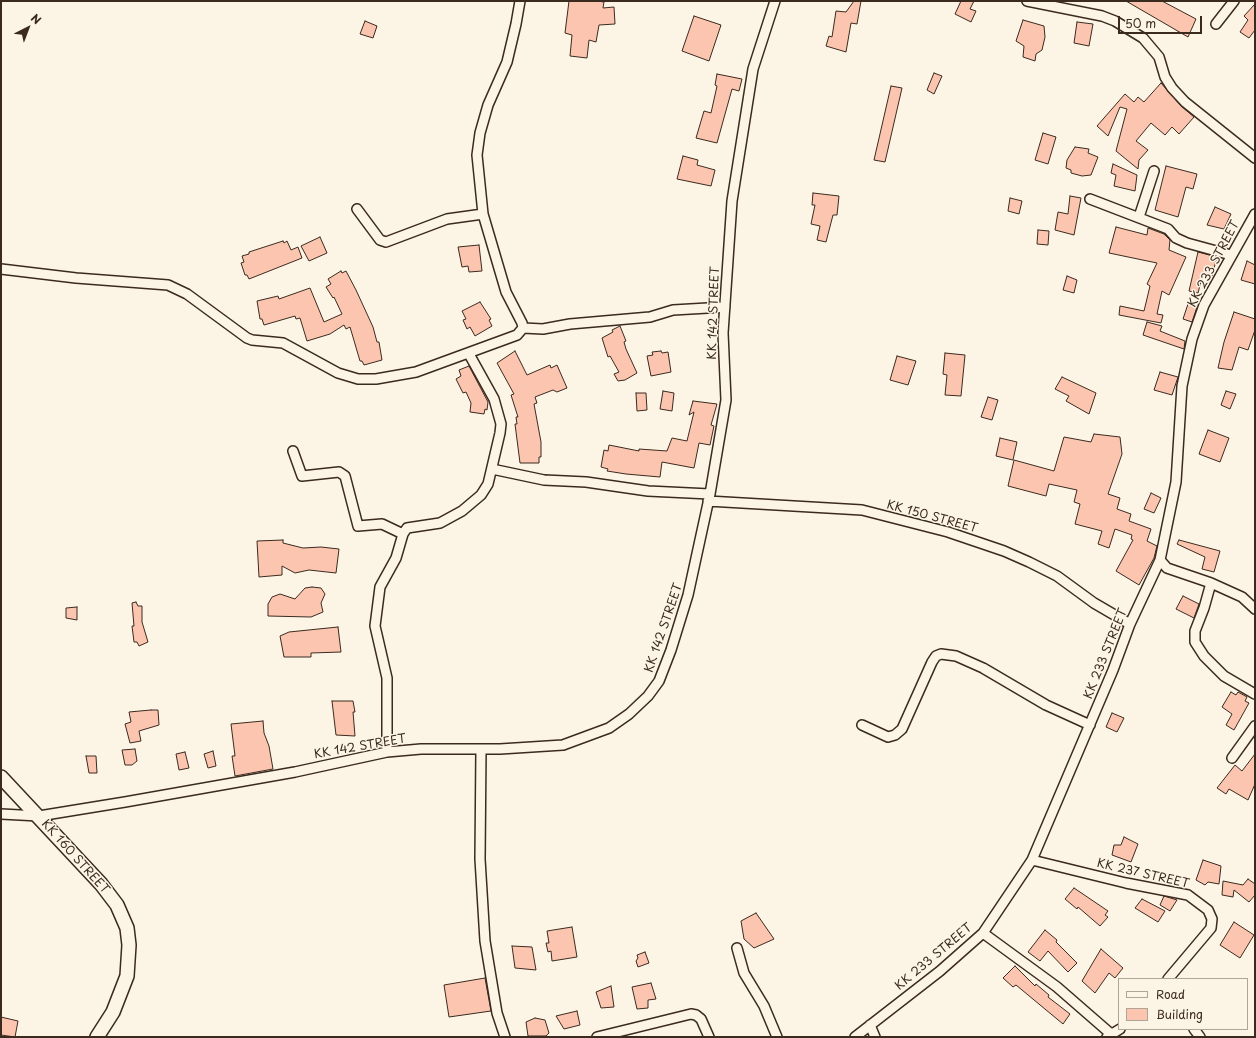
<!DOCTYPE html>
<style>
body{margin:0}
#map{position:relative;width:1256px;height:1038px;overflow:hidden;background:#fcf5e5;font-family:"Playpen Sans",sans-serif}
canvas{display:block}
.frame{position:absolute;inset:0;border:2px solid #3b2a1e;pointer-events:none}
.legend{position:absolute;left:1118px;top:978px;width:130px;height:52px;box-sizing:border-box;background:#fcf5e5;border:1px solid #afa495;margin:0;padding:5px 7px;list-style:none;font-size:12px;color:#3b2a1e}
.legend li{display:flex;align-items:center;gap:8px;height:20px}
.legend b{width:20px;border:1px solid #afa495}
.north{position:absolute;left:8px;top:8px;width:40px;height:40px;-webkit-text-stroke:3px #fcf5e5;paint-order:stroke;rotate:42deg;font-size:11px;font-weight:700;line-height:16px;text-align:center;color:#3b2a1e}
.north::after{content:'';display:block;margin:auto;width:14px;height:18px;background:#3b2a1e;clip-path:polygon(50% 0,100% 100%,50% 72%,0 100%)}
.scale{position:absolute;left:1118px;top:16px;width:84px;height:18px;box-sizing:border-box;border:2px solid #3b2a1e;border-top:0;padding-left:5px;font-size:12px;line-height:14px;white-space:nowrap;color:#3b2a1e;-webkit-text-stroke:3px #fcf5e5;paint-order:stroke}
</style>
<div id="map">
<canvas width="1256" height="1038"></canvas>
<div class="frame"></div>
<ul class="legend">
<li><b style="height:5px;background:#fcf5e5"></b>Road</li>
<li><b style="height:11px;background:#fcc5b0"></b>Building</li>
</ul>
<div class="north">N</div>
<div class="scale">50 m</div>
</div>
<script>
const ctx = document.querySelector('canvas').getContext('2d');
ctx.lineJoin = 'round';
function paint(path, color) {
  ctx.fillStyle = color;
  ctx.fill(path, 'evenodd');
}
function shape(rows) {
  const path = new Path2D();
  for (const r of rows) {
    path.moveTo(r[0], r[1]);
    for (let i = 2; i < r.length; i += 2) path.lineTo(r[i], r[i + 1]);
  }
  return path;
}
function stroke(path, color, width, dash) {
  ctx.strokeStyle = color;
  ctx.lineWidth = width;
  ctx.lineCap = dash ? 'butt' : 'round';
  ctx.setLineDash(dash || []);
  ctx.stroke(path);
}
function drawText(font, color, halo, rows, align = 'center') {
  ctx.font = font + ' "Playpen Sans",sans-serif';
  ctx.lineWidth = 3;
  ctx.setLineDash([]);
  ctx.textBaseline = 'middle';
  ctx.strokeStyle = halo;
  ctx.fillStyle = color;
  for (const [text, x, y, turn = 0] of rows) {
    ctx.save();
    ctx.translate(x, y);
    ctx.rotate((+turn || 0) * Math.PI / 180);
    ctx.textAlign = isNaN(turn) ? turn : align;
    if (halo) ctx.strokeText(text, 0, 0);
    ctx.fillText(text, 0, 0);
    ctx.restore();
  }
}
const building = shape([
 [569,1,597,1,604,2,603,8,614,7,615,24,599,25,596,42,589,40,587,58,570,56,572,35,565,33,569,1],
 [854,1,861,1,857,24,851,23,846,52,826,46,829,36,832,37,836,11,846,12,854,1],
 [961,1,974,1,970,9,976,11,971,22,955,14,961,1],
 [1126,1,1162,1,1196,19,1188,37,1126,1],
 [1255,4,1255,30,1249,38,1240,32,1248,20,1244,16,1255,4],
 [694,16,721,25,709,61,682,51,694,16],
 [1023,20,1044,26,1045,37,1042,50,1036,54,1035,61,1023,57,1024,46,1016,41,1023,20],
 [365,21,377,26,373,38,360,34,365,21],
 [1077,22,1093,24,1089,46,1074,43,1077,22],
 [934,73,942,76,934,94,927,90,934,73],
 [717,74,742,79,739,91,732,89,717,143,696,138,704,111,711,113,717,86,715,85,717,74],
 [1161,83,1181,106,1194,117,1179,134,1172,127,1165,135,1151,123,1136,141,1148,150,1139,160,1138,169,1116,151,1127,109,1120,107,1108,136,1097,126,1125,94,1134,102,1138,97,1144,102,1161,83],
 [891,86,902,88,885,162,874,160,891,86],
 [1043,133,1056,137,1048,164,1035,160,1043,133],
 [1075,147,1089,149,1088,153,1098,157,1091,175,1082,176,1071,173,1071,170,1066,168,1067,160,1075,147],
 [683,156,698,160,697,165,715,170,711,186,677,179,683,156],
 [1113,164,1137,175,1135,191,1114,186,1116,175,1111,173,1113,164],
 [1166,166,1197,174,1193,189,1186,187,1178,217,1155,210,1166,166],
 [813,193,839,196,837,215,833,215,826,242,817,240,820,226,811,224,815,205,812,205,813,193],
 [1070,196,1081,198,1074,235,1055,230,1058,212,1068,214,1070,196],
 [1010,198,1022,201,1019,214,1008,211,1010,198],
 [1215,207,1231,214,1224,229,1207,225,1215,207],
 [1116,227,1147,235,1148,228,1164,234,1170,240,1169,250,1186,257,1169,295,1162,291,1157,314,1163,315,1161,323,1119,315,1120,306,1144,311,1150,286,1147,284,1157,263,1109,253,1116,227],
 [1038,230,1049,231,1048,245,1037,244,1038,230],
 [320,237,327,253,309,261,301,246,320,237],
 [283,241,284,243,287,241,291,250,298,247,302,258,249,279,247,275,245,275,241,263,244,262,242,256,249,254,249,252,283,241],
 [479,245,482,271,469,272,468,266,462,267,458,247,479,245],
 [1198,252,1217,257,1212,276,1203,274,1198,293,1189,291,1198,252],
 [1247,261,1255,265,1255,284,1241,280,1247,261],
 [341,271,342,273,346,271,356,290,373,327,377,342,379,342,382,360,364,365,362,361,360,361,350,327,346,329,344,325,330,334,307,341,300,318,296,319,295,316,264,325,262,319,260,319,257,301,278,296,279,299,310,288,324,322,342,314,334,297,333,298,326,287,331,284,328,279,341,271],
 [1067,276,1077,280,1074,293,1063,290,1067,276],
 [480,302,491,319,489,320,492,326,475,336,470,327,467,329,463,320,466,319,462,311,480,302],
 [1188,304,1197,307,1192,322,1183,319,1188,304],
 [1234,312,1255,319,1255,330,1248,350,1239,347,1232,370,1218,368,1224,342,1234,312],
 [1147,322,1162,326,1160,331,1185,341,1184,349,1143,335,1147,322],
 [620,326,626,341,624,342,626,349,637,373,625,380,618,381,614,374,619,372,610,356,608,357,602,338,613,332,612,330,620,326],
 [515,351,527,375,550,365,551,368,557,365,567,388,557,392,553,390,535,397,537,403,534,404,541,442,541,457,539,457,539,463,520,463,515,424,517,424,516,417,518,417,511,395,514,394,497,363,515,351],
 [661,351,662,353,668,352,671,372,651,376,647,356,653,355,652,352,661,351],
 [945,353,965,355,961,396,945,395,947,375,943,374,945,353],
 [897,356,916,361,908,385,890,380,897,356],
 [469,366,488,402,487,410,485,409,484,414,470,412,471,403,466,392,463,393,456,379,461,376,459,370,469,366],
 [1160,372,1178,377,1172,395,1154,390,1160,372],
 [1062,377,1096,393,1089,414,1066,401,1069,396,1055,389,1062,377],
 [663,391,674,393,672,411,660,409,663,391],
 [1226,391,1236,394,1230,409,1221,405,1226,391],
 [636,393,646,393,647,410,637,411,636,393],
 [988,397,998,400,992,420,981,417,988,397],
 [693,401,717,404,711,425,714,426,710,445,699,443,694,468,662,462,660,477,626,474,607,471,608,469,601,467,604,450,608,451,609,445,639,451,639,449,667,451,672,438,687,441,694,412,689,415,693,401],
 [1208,430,1229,438,1220,462,1199,454,1208,430],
 [1094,434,1120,437,1122,454,1108,494,1120,498,1117,509,1131,514,1129,521,1151,529,1147,541,1157,546,1154,558,1139,585,1116,571,1133,540,1131,539,1132,535,1115,529,1109,548,1098,544,1102,531,1075,524,1080,504,1074,502,1077,490,1049,484,1046,496,1008,486,1014,460,1054,471,1064,437,1091,442,1094,434],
 [1000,438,1017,442,1013,460,996,456,1000,438],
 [1151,493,1161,498,1154,513,1144,509,1151,493],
 [283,540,283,543,303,548,321,547,339,549,336,573,309,570,295,573,282,566,282,575,259,577,257,541,283,540],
 [1179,540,1220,551,1214,572,1202,569,1205,557,1177,544,1179,540],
 [312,587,321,588,325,594,321,603,323,612,311,617,268,616,268,604,272,597,280,594,295,599,305,588,312,587],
 [1183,596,1199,604,1194,618,1176,609,1183,596],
 [136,602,138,606,142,606,142,622,148,642,139,646,137,642,134,642,132,626,134,626,132,603,136,602],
 [77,607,77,620,66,618,66,608,77,607],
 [338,627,341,652,311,653,311,657,284,657,280,636,289,632,338,627],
 [1231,692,1236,695,1238,692,1247,697,1245,701,1249,703,1234,730,1226,725,1232,714,1222,707,1231,692],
 [332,701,353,701,355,712,353,712,355,736,336,735,332,701],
 [151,710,158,710,159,725,139,731,141,741,130,743,125,724,131,722,129,712,151,710],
 [1112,713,1124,718,1117,732,1106,727,1112,713],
 [263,721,264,733,269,746,273,769,235,776,232,756,235,756,231,724,263,721],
 [135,749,137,761,132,765,125,765,122,750,135,749],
 [213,751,216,766,208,768,204,754,213,751],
 [185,752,189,768,179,770,176,754,185,752],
 [1255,754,1255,784,1248,800,1229,789,1226,794,1217,788,1235,765,1242,771,1255,754],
 [86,756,96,756,97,773,89,773,86,756],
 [1124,837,1138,844,1131,862,1112,855,1114,845,1121,845,1124,837],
 [1203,860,1221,866,1219,884,1208,882,1205,885,1196,880,1203,860],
 [1248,879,1255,884,1255,895,1249,902,1234,890,1233,897,1222,895,1223,881,1243,885,1248,879],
 [1074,888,1108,911,1105,915,1108,917,1100,926,1078,907,1077,909,1065,899,1074,888],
 [1164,896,1177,900,1170,911,1160,905,1164,896],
 [1142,899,1165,911,1158,922,1135,908,1142,899],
 [756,913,774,939,754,948,744,939,741,921,756,913],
 [1234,922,1254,935,1240,958,1220,945,1234,922],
 [572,927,577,957,552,961,551,951,548,952,546,943,549,943,547,931,572,927],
 [1045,930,1057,940,1056,942,1077,963,1068,972,1048,951,1040,961,1028,952,1045,930],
 [512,946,532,947,536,970,515,968,512,946],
 [1101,949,1123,968,1115,978,1109,973,1095,993,1082,981,1101,949],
 [645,952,649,963,638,967,636,961,638,958,637,955,645,952],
 [1015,966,1035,986,1036,984,1049,995,1048,997,1070,1014,1063,1024,1016,985,1013,987,1003,978,1015,966],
 [485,978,491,1011,449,1017,444,985,485,978],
 [651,983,656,999,648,1000,648,1008,637,1009,632,987,651,983],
 [611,986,614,1007,601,1008,596,992,611,986],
 [577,1011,580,1025,564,1029,556,1016,577,1011],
 [1,1017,18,1021,15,1037,1,1035,1,1017],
 [535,1018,545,1020,549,1033,546,1036,528,1036,526,1022,535,1018]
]);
const minor = shape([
 [1027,1,1102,16,1115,21,1143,38,1159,57,1165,77,1172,88,1185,102,1255,158],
 [1216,24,1234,1],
 [1090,199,1168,229,1176,238,1187,243,1231,255],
 [357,209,380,240,386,242,447,219,483,214],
 [1139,217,1154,171],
 [1,269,76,278,168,285,187,294,247,338,252,340,283,343,338,373,358,379,376,379,416,372,517,335,523,328,522,323,506,292,483,214,477,155,480,133,488,105,507,62,516,24,520,1],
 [523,328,543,329,570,324,650,317,673,310,725,307],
 [293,451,302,476,339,472,345,476,358,526,382,524,403,534],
 [492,469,544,480,586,482,648,491,710,494],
 [708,501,862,510,948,532,1004,551,1029,562,1057,576,1094,603,1130,624],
 [1160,560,1167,568,1211,583,1204,608,1195,631,1195,642,1204,656,1224,676,1255,694],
 [1211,583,1242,597,1255,609],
 [862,725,888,737,895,735,902,729,932,662,936,656,941,654,956,656,983,668,1046,705,1090,725],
 [481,749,480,859,485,941,497,1013,505,1037],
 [387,752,387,678,375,626,380,587,396,558,403,534,407,528,440,523,462,511,481,495,488,484,500,433,501,424,494,399,469,354],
 [1232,758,1255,726],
 [1,814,39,816,125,802,295,772,387,752,421,749,500,749,563,745,609,728,629,714,648,696,659,681,671,650,688,595,710,494,726,400,723,333,732,201,753,69,775,1],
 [1032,860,1126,883,1188,895,1208,910,1212,919,1211,928,1168,979],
 [983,933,1057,987,1111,1034],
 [737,948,744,973,764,1006,777,1037],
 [870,1025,875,1037],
 [1194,1029,1200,1037],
 [597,1037,691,1014,696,1015,701,1019,709,1037],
 [855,1037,940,971,983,933,1032,860,1113,670,1130,624,1160,560,1176,482,1182,386,1192,339,1204,305,1255,214],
 [1107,1037,1120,1029]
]);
const secondary = shape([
 [1,777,101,884,117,905,127,928,129,945,127,976,113,1012,97,1037]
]);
const streetNames = [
 ["KK 233 STREET",1214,264,-62],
 ["KK 142 STREET",714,313,-88],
 ["KK 150 STREET",932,517,15],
 ["KK 142 STREET",664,628,-71],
 ["KK 233 STREET",1106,654,-68],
 ["KK 142 STREET",360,747,-10],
 ["KK 160 STREET",75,857,48],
 ["KK 237 STREET",1143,874,13],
 ["KK 233 STREET",934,957,-40]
];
paint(building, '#fcc5b0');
stroke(building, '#3b2a1e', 1);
stroke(minor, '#3b2a1e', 12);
stroke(secondary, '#3b2a1e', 16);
stroke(minor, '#fcf5e5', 9);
stroke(secondary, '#fcf5e5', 13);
drawText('12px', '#3b2a1e', '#fcf5e5', streetNames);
</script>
